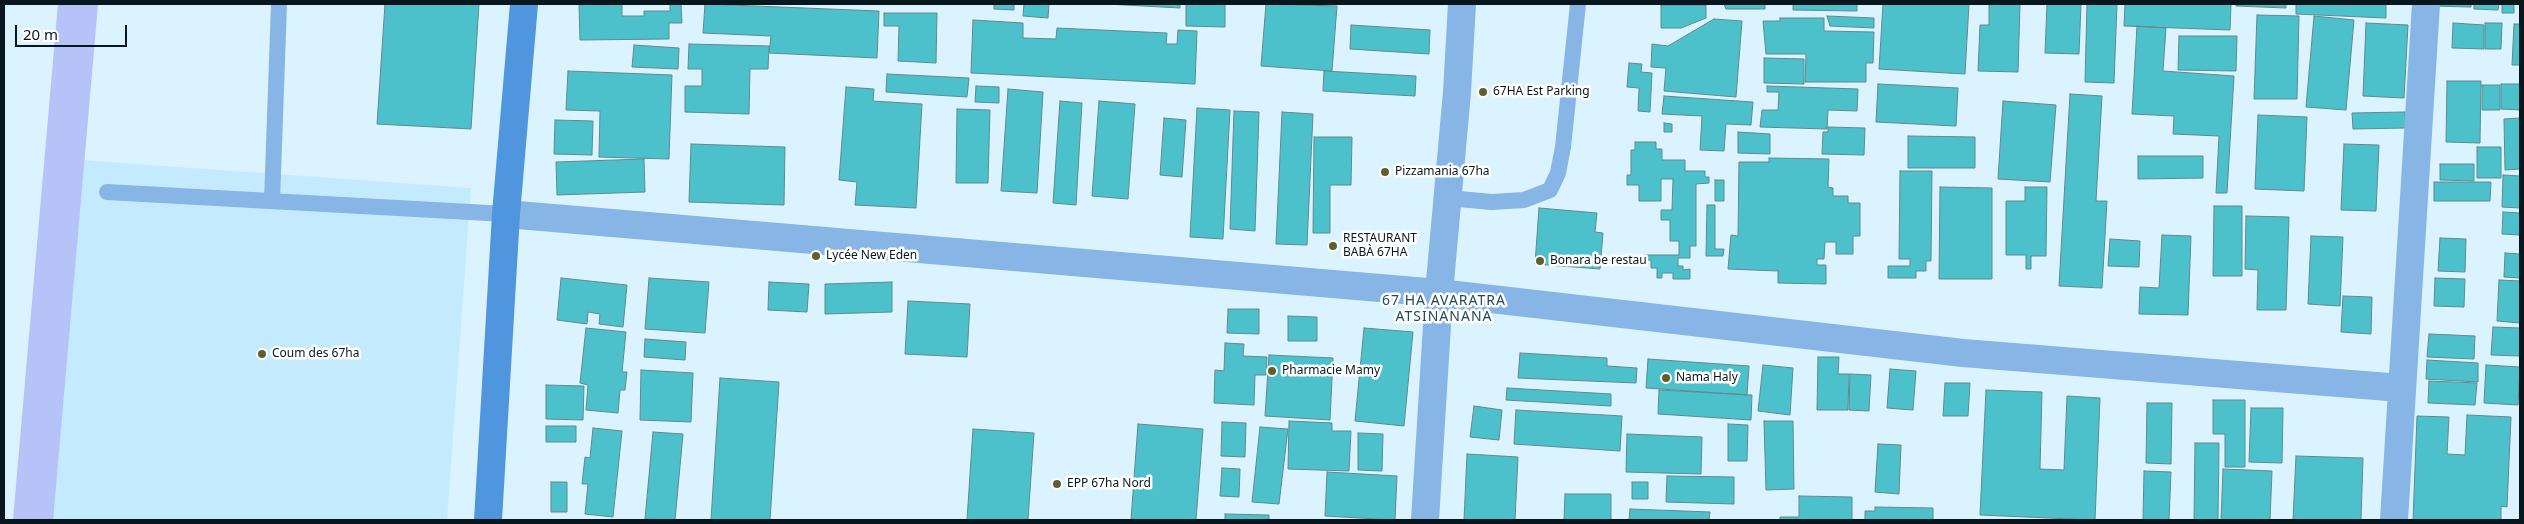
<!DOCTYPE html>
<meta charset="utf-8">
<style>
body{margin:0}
#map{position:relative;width:2524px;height:524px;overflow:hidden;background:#dbf3fe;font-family:"Noto Sans",sans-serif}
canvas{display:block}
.frame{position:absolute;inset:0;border:5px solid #07171d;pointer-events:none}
.scale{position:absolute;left:15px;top:25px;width:112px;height:22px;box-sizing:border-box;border:2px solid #07171d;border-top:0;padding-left:6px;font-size:15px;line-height:18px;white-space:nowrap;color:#07171d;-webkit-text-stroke:4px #fff;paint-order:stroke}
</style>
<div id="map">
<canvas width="2524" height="524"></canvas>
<div class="frame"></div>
<div class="scale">20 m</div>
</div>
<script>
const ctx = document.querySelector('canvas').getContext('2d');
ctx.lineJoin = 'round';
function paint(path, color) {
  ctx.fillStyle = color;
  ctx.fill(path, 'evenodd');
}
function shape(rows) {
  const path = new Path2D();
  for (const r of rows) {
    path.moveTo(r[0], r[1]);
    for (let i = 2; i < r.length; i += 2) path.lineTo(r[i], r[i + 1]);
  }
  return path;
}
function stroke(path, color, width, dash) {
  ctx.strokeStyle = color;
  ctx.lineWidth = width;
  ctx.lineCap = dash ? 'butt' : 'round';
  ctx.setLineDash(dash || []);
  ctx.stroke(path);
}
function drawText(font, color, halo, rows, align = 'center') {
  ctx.font = font + ' "Noto Sans",sans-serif';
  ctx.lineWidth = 5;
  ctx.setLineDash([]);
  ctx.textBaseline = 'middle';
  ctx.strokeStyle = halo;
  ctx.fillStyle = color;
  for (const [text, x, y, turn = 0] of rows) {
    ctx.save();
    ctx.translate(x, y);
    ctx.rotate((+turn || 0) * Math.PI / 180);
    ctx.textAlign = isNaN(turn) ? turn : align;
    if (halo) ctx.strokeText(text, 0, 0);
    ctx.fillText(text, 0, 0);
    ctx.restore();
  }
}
const built = shape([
 [82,160,471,188,447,520,52,520]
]);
const canal = shape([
 [33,520,78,4]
]);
const building = shape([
 [385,4,479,4,471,129,377,124,385,4],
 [579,4,622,4,622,16,644,16,644,11,670,11,670,4,681,4,682,23,669,23,669,39,580,40,579,4],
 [705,4,879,11,877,58,769,53,771,36,703,33,705,4],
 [994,4,1014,4,1014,10,994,9,994,4],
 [1024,4,1049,4,1048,18,1023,16,1024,4],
 [1106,4,1180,4,1180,8,1106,4],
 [1186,4,1225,4,1225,27,1186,26,1186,4],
 [1266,4,1337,6,1332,71,1261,66,1266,4],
 [1724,4,1765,4,1765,9,1726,9,1724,4],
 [1793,4,1857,4,1857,11,1793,10,1793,4],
 [1883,4,1969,4,1965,74,1879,69,1883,4],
 [1989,4,2020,4,2018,72,1978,71,1980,25,1989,25,1989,4],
 [2047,4,2081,4,2079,54,2045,53,2047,4],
 [2087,4,2117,4,2114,83,2085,82,2087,4],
 [2125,4,2231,4,2230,30,2124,26,2125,4],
 [2236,4,2286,4,2286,8,2236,6,2236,4],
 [2296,4,2386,4,2386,18,2296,14,2296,4],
 [2431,4,2471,4,2471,7,2431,6,2431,4],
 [2474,4,2499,4,2498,10,2474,9,2474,4],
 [2502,4,2514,4,2514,13,2502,13,2502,4],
 [1661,5,1706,5,1706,18,1681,28,1661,28,1661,5],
 [884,13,937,13,936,63,898,61,899,26,884,26,884,13],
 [2257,15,2299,16,2297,99,2254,99,2257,15],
 [1827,16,1874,18,1874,28,1830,26,1827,16],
 [2314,16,2354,20,2346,110,2306,107,2314,16],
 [1780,18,1824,18,1824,31,1874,32,1873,63,1866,63,1866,82,1805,82,1806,54,1766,54,1763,21,1780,21,1780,18],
 [1714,19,1742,21,1736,97,1664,91,1666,68,1651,67,1652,44,1668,46,1714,19],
 [973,20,1023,23,1023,38,1056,39,1057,28,1167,33,1166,44,1177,44,1178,30,1197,31,1195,84,971,73,973,20],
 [2366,23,2408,25,2404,98,2363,96,2366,23],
 [2453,23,2484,25,2484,49,2452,48,2453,23],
 [2485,23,2502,23,2501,49,2485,49,2485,23],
 [2514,24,2520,24,2520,65,2512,65,2514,24],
 [1351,25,1430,30,1429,54,1350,49,1351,25],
 [2137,26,2166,28,2163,71,2234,76,2227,193,2216,193,2219,136,2173,134,2174,116,2132,114,2137,26],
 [2179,36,2237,36,2236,71,2178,70,2179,36],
 [689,44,769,46,768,69,750,69,749,114,685,112,685,86,702,86,702,69,688,69,689,44],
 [634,45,679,48,678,69,632,67,634,45],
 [1764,58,1804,59,1804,84,1764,83,1764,58],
 [1629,63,1642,64,1641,72,1652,73,1650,112,1638,111,1639,88,1627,87,1629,63],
 [568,71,672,75,669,159,599,157,600,111,566,110,568,71],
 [1324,71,1416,76,1415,96,1323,91,1324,71],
 [887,74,969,78,967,97,886,92,887,74],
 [2447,81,2481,81,2480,143,2446,142,2447,81],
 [1878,84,1958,88,1956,126,1876,122,1878,84],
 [2501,84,2520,84,2520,110,2501,109,2501,84],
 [2482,85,2500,85,2500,110,2482,110,2482,85],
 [976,86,999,87,999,103,975,102,976,86],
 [1767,86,1858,89,1857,111,1828,110,1827,129,1760,127,1762,110,1778,110,1779,92,1767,92,1767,86],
 [846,87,874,89,873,101,922,104,916,208,855,205,857,182,839,180,846,87],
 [1008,89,1043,92,1037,193,1001,191,1008,89],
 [2070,94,2102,96,2096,201,2107,201,2102,288,2059,286,2070,94],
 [1664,96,1753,102,1751,125,1726,124,1724,151,1700,150,1702,116,1662,114,1664,96],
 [1060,101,1082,103,1076,205,1053,203,1060,101],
 [1099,101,1135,104,1128,199,1092,196,1099,101],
 [2003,101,2056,105,2050,182,1998,179,2003,101],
 [1197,108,1230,110,1223,239,1190,237,1197,108],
 [957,109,990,110,988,183,956,183,957,109],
 [1234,111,1259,112,1255,231,1230,229,1234,111],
 [1282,112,1313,114,1307,245,1276,244,1282,112],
 [2405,112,2406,128,2353,129,2352,113,2405,112],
 [2258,115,2307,117,2304,191,2255,189,2258,115],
 [1164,118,1186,120,1182,177,1160,175,1164,118],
 [2520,118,2520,169,2505,170,2504,119,2520,118],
 [555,120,593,121,592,155,554,154,555,120],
 [1664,123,1672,124,1672,132,1664,132,1664,123],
 [1828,127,1865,128,1864,155,1822,154,1823,132,1828,132,1828,127],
 [1738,132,1770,134,1770,154,1738,153,1738,132],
 [1908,136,1975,137,1975,168,1908,168,1908,136],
 [1314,137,1352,137,1351,185,1330,185,1330,233,1313,233,1314,137],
 [1635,142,1656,142,1656,149,1662,149,1662,160,1685,160,1685,171,1705,171,1705,177,1709,177,1709,183,1696,184,1696,246,1690,246,1690,258,1678,258,1678,266,1683,266,1683,270,1690,269,1690,279,1673,279,1673,273,1662,273,1662,278,1657,278,1657,268,1651,268,1651,260,1644,260,1644,255,1679,255,1679,241,1670,241,1670,220,1661,220,1661,210,1672,210,1673,179,1661,179,1661,201,1639,201,1639,185,1627,185,1627,175,1631,175,1631,150,1635,150,1635,142],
 [691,144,785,147,784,205,689,202,691,144],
 [2344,144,2379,145,2376,211,2341,210,2344,144],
 [2477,147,2501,147,2501,178,2477,178,2477,147],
 [2138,156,2203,156,2203,178,2138,179,2138,156],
 [1769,158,1829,159,1828,187,1833,188,1833,196,1848,196,1848,203,1860,203,1860,236,1853,236,1853,254,1836,254,1836,242,1825,242,1824,259,1817,259,1817,265,1826,265,1826,284,1778,283,1778,271,1728,269,1731,235,1738,236,1739,162,1769,162,1769,158],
 [644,159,645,192,557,195,556,162,644,159],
 [2440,164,2474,164,2474,181,2440,180,2440,164],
 [1900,171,1932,171,1931,261,1926,261,1926,271,1916,271,1916,278,1888,278,1888,266,1910,266,1910,259,1899,259,1900,171],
 [2503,175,2520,176,2520,208,2502,207,2503,175],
 [1715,180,1724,180,1724,201,1715,201,1715,180],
 [2434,182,2491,182,2490,201,2434,201,2434,182],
 [1940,187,1992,188,1992,279,1939,279,1940,187],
 [2025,187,2047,187,2046,256,2031,256,2031,269,2026,269,2026,255,2006,255,2006,201,2025,201,2025,187],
 [1707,205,1715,205,1715,249,1724,249,1723,256,1706,256,1707,205],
 [2214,206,2242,206,2242,276,2213,276,2214,206],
 [1539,208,1597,213,1595,232,1603,233,1600,269,1535,264,1539,208],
 [2503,212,2520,213,2520,235,2502,234,2503,212],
 [2246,216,2289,217,2286,310,2257,310,2258,270,2245,269,2246,216],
 [2162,235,2191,236,2188,315,2139,314,2140,287,2159,288,2162,235],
 [2311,236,2343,237,2340,306,2308,304,2311,236],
 [2440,238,2466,239,2465,272,2438,271,2440,238],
 [2110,239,2140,241,2139,267,2108,266,2110,239],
 [2505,253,2520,254,2520,278,2504,277,2505,253],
 [561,278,627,285,623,327,599,324,600,314,588,312,587,324,557,320,561,278],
 [649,278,709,282,705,333,645,329,649,278],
 [2435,278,2465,279,2464,307,2434,306,2435,278],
 [2499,280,2520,281,2520,323,2497,321,2499,280],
 [769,282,809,284,807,312,768,310,769,282],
 [892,282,892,312,825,314,825,284,892,282],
 [2343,296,2372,297,2371,334,2341,332,2343,296],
 [908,301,970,304,967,357,905,354,908,301],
 [1228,309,1259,309,1259,334,1227,333,1228,309],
 [1288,316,1317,317,1317,341,1288,341,1288,316],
 [2493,327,2520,328,2520,356,2491,355,2493,327],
 [586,328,626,332,622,372,627,372,625,390,620,390,618,413,586,410,588,385,580,383,586,328],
 [1364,328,1413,332,1404,426,1355,421,1364,328],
 [2429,334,2475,336,2474,359,2427,357,2429,334],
 [645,339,686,342,685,360,644,357,645,339],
 [1225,343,1244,344,1243,356,1267,357,1266,375,1255,375,1254,405,1214,403,1215,370,1224,371,1225,343],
 [1520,353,1607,358,1607,366,1637,368,1636,383,1518,378,1520,353],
 [1269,355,1333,358,1330,420,1265,416,1269,355],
 [1818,357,1839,357,1838,374,1849,374,1848,410,1817,410,1818,357],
 [1648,359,1749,366,1747,395,1646,388,1648,359],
 [2427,360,2478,363,2478,382,2426,379,2427,360],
 [1763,365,1793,368,1790,415,1758,411,1763,365],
 [2486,365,2520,367,2518,405,2484,403,2486,365],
 [1890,369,1916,371,1913,410,1887,408,1890,369],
 [641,370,693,373,691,422,640,420,641,370],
 [1850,374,1871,375,1869,411,1849,410,1850,374],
 [720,378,779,382,770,520,711,520,720,378],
 [2429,381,2477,383,2475,405,2428,403,2429,381],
 [1945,383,1970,383,1968,416,1943,416,1945,383],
 [546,385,584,386,583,420,546,419,546,385],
 [1507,388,1611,394,1611,406,1506,400,1507,388],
 [1659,390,1752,395,1751,420,1658,414,1659,390],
 [1986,390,2042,392,2040,469,2064,470,2067,396,2100,398,2095,520,1980,515,1986,390],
 [2213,400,2245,400,2245,467,2225,467,2225,434,2213,434,2213,400],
 [2147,403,2172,403,2171,464,2146,463,2147,403],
 [1474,406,1502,410,1499,440,1470,437,1474,406],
 [2251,408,2283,408,2282,463,2249,462,2251,408],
 [1516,410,1622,416,1620,451,1514,444,1516,410],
 [2467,415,2511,417,2507,507,2501,506,2501,520,2413,520,2417,416,2449,417,2447,454,2465,455,2467,415],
 [1289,421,1332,423,1332,431,1351,431,1349,471,1288,469,1289,421],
 [1764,421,1793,421,1794,489,1766,490,1764,421],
 [1222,422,1246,423,1245,457,1221,456,1222,422],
 [1138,424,1203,429,1196,520,1131,520,1138,424],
 [1728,424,1748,425,1747,461,1728,461,1728,424],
 [546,426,576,426,576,442,546,442,546,426],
 [1260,427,1288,429,1279,504,1252,502,1260,427],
 [593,428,622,431,613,517,585,514,588,484,582,484,585,457,590,458,593,428],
 [973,429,1034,433,1028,520,967,520,973,429],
 [653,432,683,434,675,520,645,519,653,432],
 [1358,433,1383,434,1382,471,1358,470,1358,433],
 [1627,434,1702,437,1701,474,1626,472,1627,434],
 [2195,443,2219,443,2218,520,2194,520,2195,443],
 [1878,444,1901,445,1899,494,1875,492,1878,444],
 [1467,454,1518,457,1515,520,1464,520,1467,454],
 [2296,456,2363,458,2361,520,2293,520,2296,456],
 [1222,468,1240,469,1239,497,1220,496,1222,468],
 [2223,469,2272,471,2270,520,2221,520,2223,469],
 [2144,471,2171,472,2169,520,2143,520,2144,471],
 [1327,472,1397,476,1395,520,1325,516,1327,472],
 [1667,476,1734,477,1734,504,1666,502,1667,476],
 [551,482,567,482,567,512,551,512,551,482],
 [1632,482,1648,482,1648,499,1632,499,1632,482],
 [1565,494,1611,494,1611,520,1564,520,1565,494],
 [1799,496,1852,497,1852,520,1780,520,1780,517,1799,517,1799,496],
 [1875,507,1933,508,1933,520,1865,520,1865,511,1875,511,1875,507],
 [1630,509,1710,512,1709,520,1629,520,1630,509],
 [1225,514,1269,515,1269,520,1225,520,1225,514]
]);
const service = shape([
 [107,192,506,214],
 [1448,198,1492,202,1524,200,1550,190,1558,173,1563,147,1578,4],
 [272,201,279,4]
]);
const minor = shape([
 [506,214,1439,293,1963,353,2401,388],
 [2394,520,2426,4]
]);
const tertiary = shape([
 [1425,520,1439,293,1457,92,1462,4]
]);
const secondary = shape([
 [488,520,506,214,524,4]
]);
const markers = [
 [1483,92,5,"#5f5f2c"],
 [1385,172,5,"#5f5f2c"],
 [1333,246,5,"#5f5f2c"],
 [816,256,5,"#5f5f2c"],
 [1540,261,5,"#5f5f2c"],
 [262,354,5,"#5f5f2c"],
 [1272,371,5,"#5f5f2c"],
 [1666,378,5,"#5f5f2c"],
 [1057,484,5,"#5f5f2c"]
];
const poiNames = [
 ["67HA Est Parking",1493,92],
 ["Pizzamania 67ha",1395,172],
 ["RESTAURANT",1343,239],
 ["BABÀ 67HA",1343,253],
 ["Lycée New Eden",826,256],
 ["Bonara be restau",1550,261],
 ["Coum des 67ha",272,354],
 ["Pharmacie Mamy",1282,371],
 ["Nama Haly",1676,378],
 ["EPP 67ha Nord",1067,484]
];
const neighbourhoodNames = [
 ["67 HA AVARATRA",1444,301],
 ["ATSINANANA",1444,317]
];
paint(built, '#c4ebfd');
stroke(canal, '#b6c3f9', 40);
paint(building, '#4dc1cb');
stroke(building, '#5e8a8e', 1);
stroke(service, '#87b5e5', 16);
stroke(minor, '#87b5e5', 28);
stroke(tertiary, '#87b5e5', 28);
stroke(secondary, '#4f96de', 28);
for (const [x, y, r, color] of markers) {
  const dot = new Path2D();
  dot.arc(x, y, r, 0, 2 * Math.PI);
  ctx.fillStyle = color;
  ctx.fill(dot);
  stroke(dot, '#fff', 2);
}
drawText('12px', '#07171d', '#fff', poiNames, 'left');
ctx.letterSpacing = '1px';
drawText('14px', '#244958', '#fff', neighbourhoodNames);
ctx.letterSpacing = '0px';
</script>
